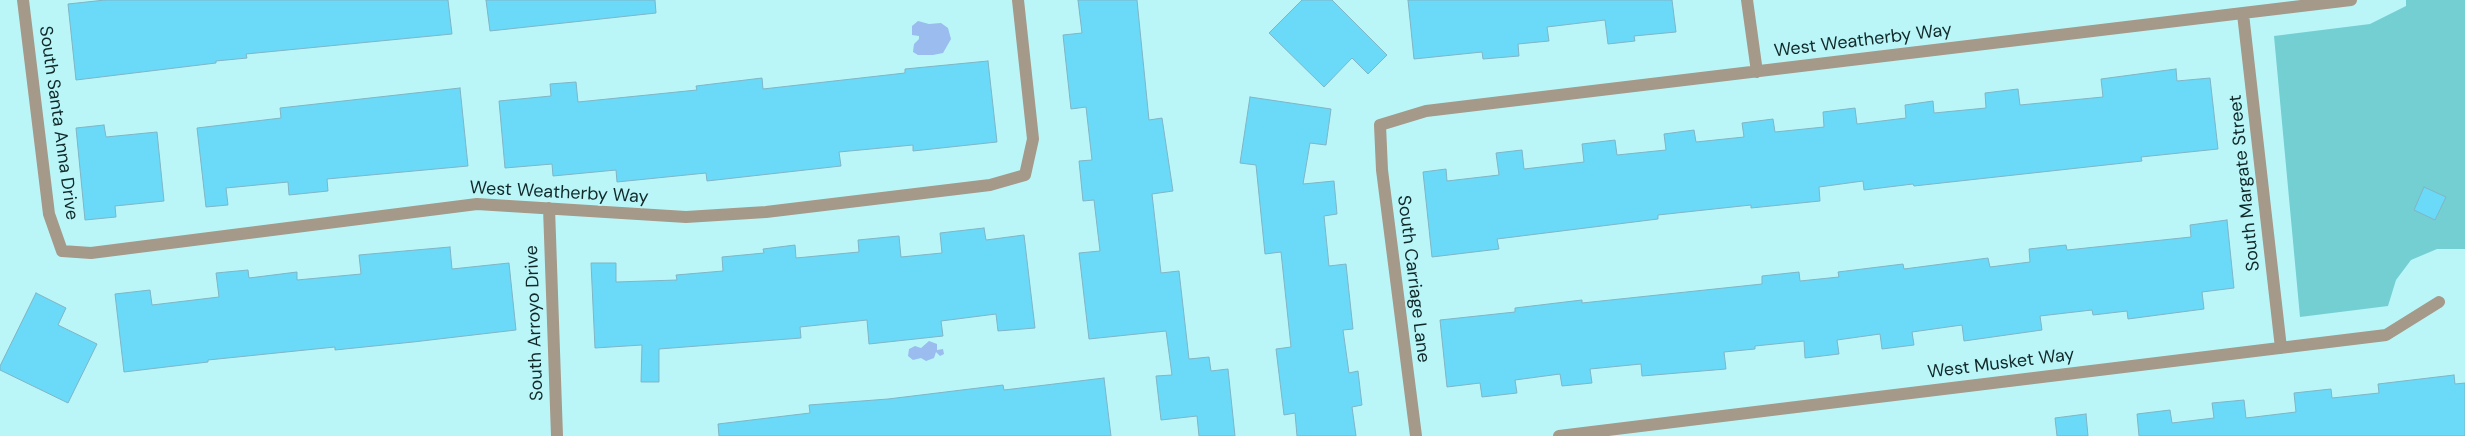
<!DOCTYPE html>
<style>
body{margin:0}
canvas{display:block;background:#baf6f8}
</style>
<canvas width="2465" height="436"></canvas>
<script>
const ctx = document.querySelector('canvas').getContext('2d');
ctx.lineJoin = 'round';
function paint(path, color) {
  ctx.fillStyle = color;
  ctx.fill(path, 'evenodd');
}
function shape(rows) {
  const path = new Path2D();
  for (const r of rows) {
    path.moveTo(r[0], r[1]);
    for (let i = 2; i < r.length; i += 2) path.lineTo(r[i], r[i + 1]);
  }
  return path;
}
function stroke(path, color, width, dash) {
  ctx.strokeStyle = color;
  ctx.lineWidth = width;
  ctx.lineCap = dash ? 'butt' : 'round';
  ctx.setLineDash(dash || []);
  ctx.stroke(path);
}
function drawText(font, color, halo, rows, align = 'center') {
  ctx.font = font + ' "DM Sans",sans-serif';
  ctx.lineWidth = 4;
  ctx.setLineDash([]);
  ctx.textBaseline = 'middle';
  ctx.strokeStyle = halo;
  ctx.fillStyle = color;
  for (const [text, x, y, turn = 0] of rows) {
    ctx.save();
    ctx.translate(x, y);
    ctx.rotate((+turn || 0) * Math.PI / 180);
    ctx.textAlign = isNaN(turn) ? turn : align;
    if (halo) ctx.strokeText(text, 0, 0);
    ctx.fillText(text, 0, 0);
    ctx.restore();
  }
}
const green = shape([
 [2406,0,2465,0,2465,249,2437,249,2411,260,2396,280,2388,306,2300,317,2274,36,2370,24,2406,6]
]);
const water = shape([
 [918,21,929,24,941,23,948,28,951,39,943,53,933,55,918,55,913,52,914,44,919,39,919,36,912,35,912,26],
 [929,341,937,344,937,350,943,349,944,354,940,356,936,352,934,358,926,361,921,358,913,360,908,356,909,349,915,346,921,348]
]);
const building = shape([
 [105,0,448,0,452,34,246,54,247,58,216,61,216,63,76,80,68,4,105,0],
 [486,0,655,0,656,13,490,31,486,0],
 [1078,0,1137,0,1149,120,1162,118,1173,191,1152,194,1161,273,1179,271,1189,359,1209,357,1211,371,1228,369,1235,436,1199,436,1197,416,1161,420,1156,376,1172,375,1166,331,1089,339,1079,253,1100,251,1094,200,1083,201,1079,161,1092,160,1086,107,1071,109,1063,35,1082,33,1078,0],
 [1302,0,1332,0,1387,55,1368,74,1352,58,1324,87,1269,33,1302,0],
 [1408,0,1672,0,1676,32,1634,36,1635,41,1608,44,1605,20,1547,27,1549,41,1518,44,1519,56,1483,59,1482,52,1414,59,1408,0],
 [988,61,997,142,913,151,913,145,839,152,841,166,707,181,706,173,617,182,616,170,553,176,552,164,505,168,499,101,551,96,550,84,576,82,578,102,697,90,696,86,762,78,763,89,905,73,905,69,988,61],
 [2176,69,2177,81,2210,78,2218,149,2141,157,2142,161,1914,186,1913,184,1864,190,1863,181,1819,187,1820,201,1751,208,1751,205,1658,215,1658,219,1497,239,1499,249,1432,257,1423,172,1446,169,1447,181,1499,175,1496,153,1522,150,1524,169,1584,162,1582,144,1615,140,1617,155,1666,150,1664,134,1694,130,1696,142,1744,137,1742,123,1773,119,1775,132,1824,127,1823,112,1855,108,1857,124,1906,118,1905,105,1933,101,1934,113,1986,108,1985,93,2018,89,2020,105,2103,97,2101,79,2176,69],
 [460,88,468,166,327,179,328,191,289,195,288,182,226,188,228,205,206,207,197,128,281,118,280,108,460,88],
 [1250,97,1331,109,1326,145,1310,143,1303,184,1334,181,1337,214,1324,216,1329,266,1346,264,1353,329,1343,330,1349,373,1358,371,1362,405,1352,407,1356,436,1297,436,1295,413,1284,415,1276,349,1291,347,1281,252,1265,254,1256,165,1240,163,1250,97],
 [104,125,106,137,157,132,164,201,115,206,116,217,85,220,76,128,104,125],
 [2424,187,2446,197,2435,220,2414,210,2424,187],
 [2227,220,2234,288,2202,292,2204,309,2128,319,2127,311,2093,315,2092,310,2040,316,2042,330,1964,341,1962,325,1912,332,1914,345,1882,349,1880,334,1837,340,1839,354,1805,358,1804,341,1755,346,1755,349,1724,352,1726,369,1642,376,1641,364,1590,369,1592,383,1562,386,1560,374,1515,380,1517,393,1482,397,1480,383,1447,387,1440,320,1515,312,1515,308,1582,300,1582,303,1762,284,1762,276,1799,272,1800,281,1839,277,1838,272,1903,264,1904,269,1988,258,1990,267,2030,262,2029,249,2066,245,2067,250,2191,237,2190,225,2227,220],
 [984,228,986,240,1024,235,1035,328,998,331,996,314,941,321,943,336,869,344,867,320,800,327,801,338,659,349,659,382,641,382,642,345,595,348,591,263,616,263,616,282,677,280,676,275,723,271,722,257,764,253,763,249,795,245,796,258,859,252,858,240,899,236,901,257,942,253,940,233,984,228],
 [450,247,452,269,509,263,516,330,413,342,335,350,335,347,208,360,208,362,124,372,115,294,150,290,152,305,219,297,216,273,248,270,249,278,297,272,297,280,361,274,359,255,450,247],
 [36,293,66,308,58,325,97,344,68,403,0,370,0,366,36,293],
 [2454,375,2455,384,2465,383,2465,436,2139,436,2137,414,2170,410,2172,423,2214,418,2212,403,2244,400,2246,418,2296,412,2294,393,2331,389,2332,398,2379,393,2378,384,2454,375],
 [1104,378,1111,436,719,436,718,424,810,413,809,405,888,399,1003,385,1004,390,1104,378],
 [2086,414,2088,436,2057,436,2055,418,2086,414]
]);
const street = shape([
 [23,0,49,214,62,251,91,253,477,204,686,217,766,212,990,185,1025,175,1033,139,1018,0],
 [1747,0,1757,72],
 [2243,14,2281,348],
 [549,208,557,436],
 [1416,436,1382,170,1380,125,1426,111,2351,0],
 [1559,436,2386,335,2439,302]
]);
const streetNames = [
 ["West Weatherby Way",1863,41,-7],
 ["South Santa Anna Drive",58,123,82],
 ["South Margate Street",2245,183,-96],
 ["West Weatherby Way",559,193,3],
 ["South Carriage Lane",1413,279,83],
 ["South Arroyo Drive",535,323,-92],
 ["West Musket Way",2001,364,-7]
];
paint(green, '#74cfd2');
paint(water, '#9abcef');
paint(building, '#6bd9f8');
stroke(building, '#80b5c5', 1);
stroke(street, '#a59a8a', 12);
drawText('18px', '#112929', '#baf6f8', streetNames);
</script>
